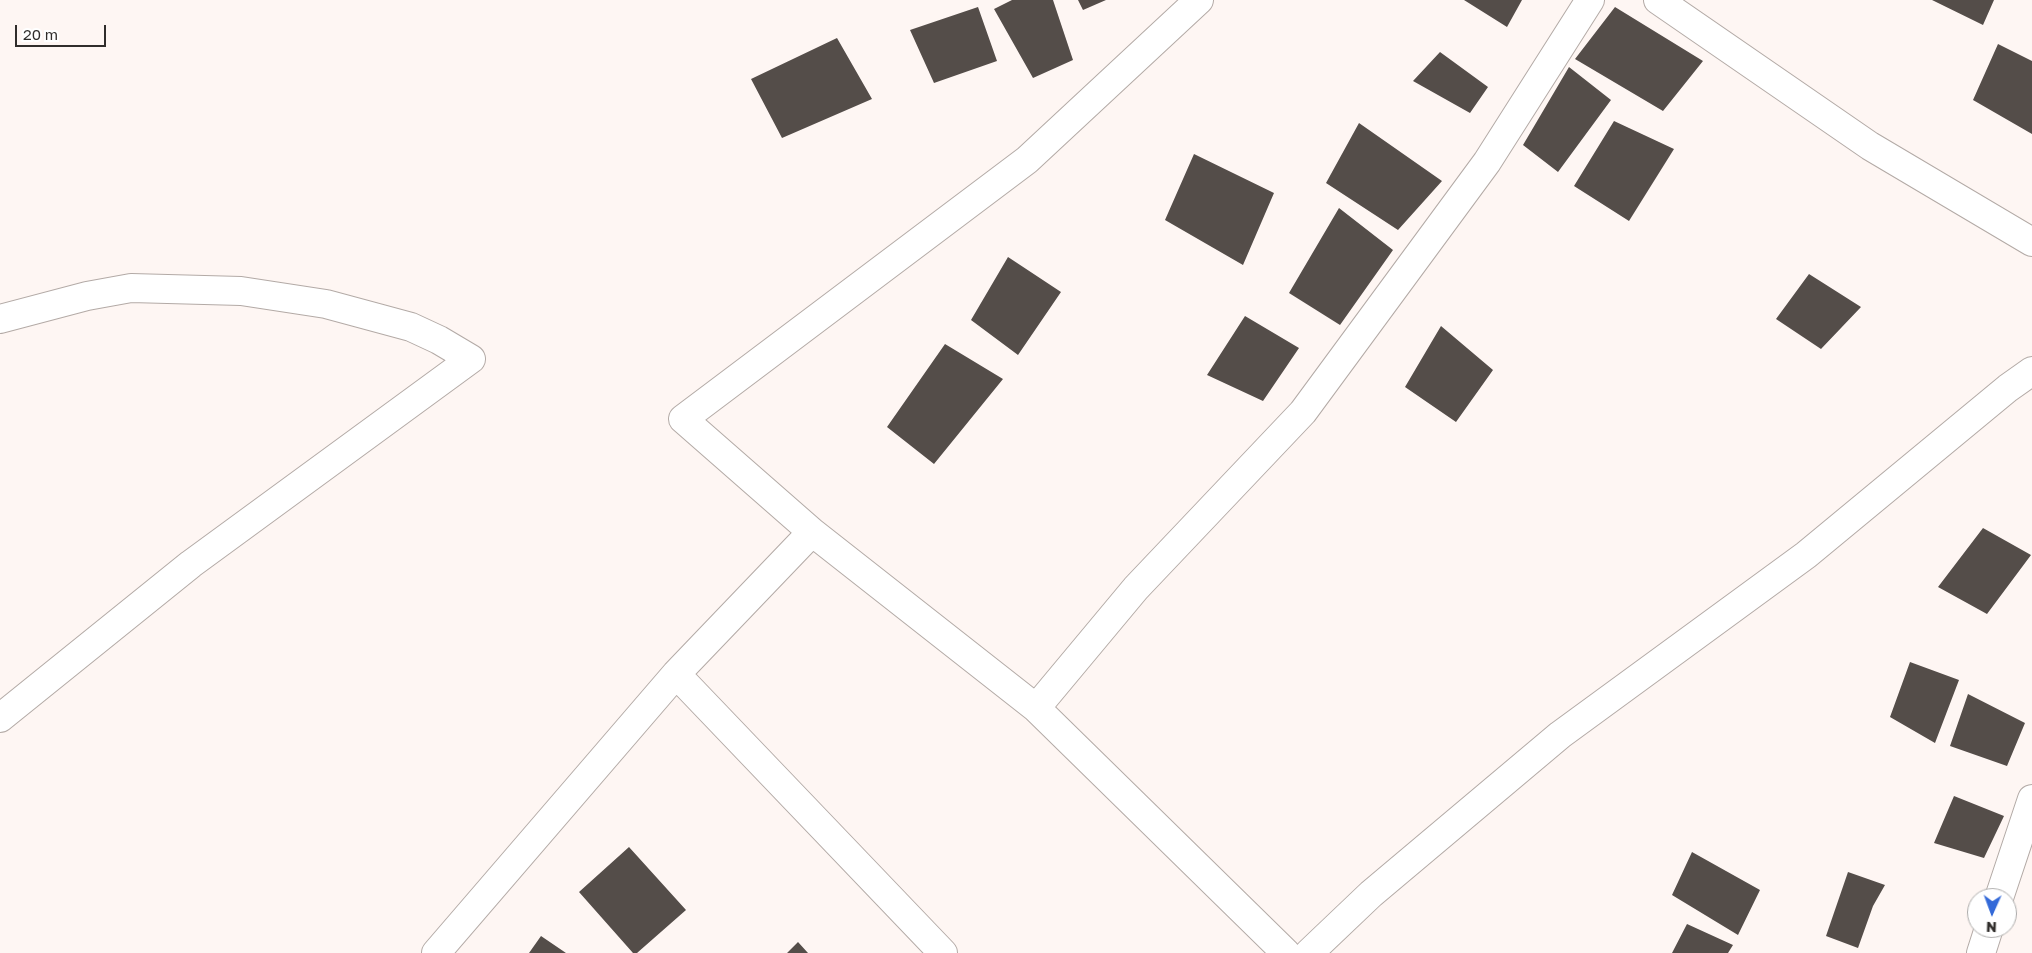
<!DOCTYPE html>
<style>
body{margin:0}
#map{position:relative;width:2032px;height:953px;overflow:hidden;background:#fef6f3;font-family:"Golos Text",sans-serif}
canvas{display:block}
.north{position:absolute;left:1967px;top:888px;width:50px;height:50px;box-sizing:border-box;background:#fff;border:1px solid #acabaa;border-radius:50%;rotate:182deg;font-size:14px;font-weight:700;line-height:20px;text-align:center;color:#302d2b}
.north::after{content:'';display:block;margin:auto;width:18px;height:22px;background:#3369d8;clip-path:polygon(50% 0,100% 100%,50% 72%,0 100%)}
.scale{position:absolute;left:15px;top:25px;width:91px;height:22px;box-sizing:border-box;border:2px solid #302d2b;border-top:0;padding-left:6px;font-size:15px;line-height:18px;white-space:nowrap;color:#302d2b;-webkit-text-stroke:4px #fff;paint-order:stroke}
</style>
<div id="map">
<canvas width="2032" height="953"></canvas>
<div class="north">N</div>
<div class="scale">20 m</div>
</div>
<script>
const ctx = document.querySelector('canvas').getContext('2d');
ctx.lineJoin = 'round';
function paint(path, color) {
  ctx.fillStyle = color;
  ctx.fill(path, 'evenodd');
}
function shape(rows) {
  const path = new Path2D();
  for (const r of rows) {
    path.moveTo(r[0], r[1]);
    for (let i = 2; i < r.length; i += 2) path.lineTo(r[i], r[i + 1]);
  }
  return path;
}
function stroke(path, color, width, dash) {
  ctx.strokeStyle = color;
  ctx.lineWidth = width;
  ctx.lineCap = dash ? 'butt' : 'round';
  ctx.setLineDash(dash || []);
  ctx.stroke(path);
}
const building = shape([
 [1012,0,1053,0,1073,60,1033,78,994,9],
 [1078,0,1106,0,1083,10],
 [1464,0,1522,0,1507,27],
 [1932,0,1994,0,1983,25],
 [978,7,997,61,934,83,910,30],
 [1615,7,1703,61,1663,111,1575,59],
 [837,38,872,99,782,138,751,79],
 [1998,44,2032,61,2032,134,1973,100],
 [1440,52,1488,87,1470,113,1413,81],
 [1569,67,1611,100,1558,172,1523,145],
 [1614,121,1674,149,1629,221,1574,186],
 [1359,123,1442,181,1398,230,1326,183],
 [1194,154,1274,193,1243,265,1165,220],
 [1339,208,1393,250,1340,325,1289,293],
 [1008,257,1061,292,1018,355,971,320],
 [1809,274,1861,307,1821,349,1776,319],
 [1245,316,1299,348,1263,401,1207,375],
 [1441,326,1493,370,1456,422,1405,387],
 [945,344,1003,379,934,464,887,427],
 [1983,528,2031,555,1987,614,1938,587],
 [1910,662,1959,680,1935,743,1890,717],
 [1968,694,2025,723,2007,766,1950,746],
 [1954,796,2004,816,1984,858,1934,843],
 [629,847,686,910,637,953,633,953,579,892],
 [1692,852,1760,890,1738,935,1672,895],
 [1848,872,1885,885,1873,906,1858,948,1826,936],
 [1687,924,1733,945,1728,953,1672,953],
 [541,936,566,953,529,953],
 [798,942,808,953,787,953]
]);
const street = shape([
 [1199,0,1027,160,683,419,812,532,1036,708,1286,953],
 [1658,0,1870,146,2032,242],
 [0,319,87,296,131,288,241,291,326,304,411,327,439,340,471,359,191,564,0,718],
 [676,674,943,953],
 [1036,708,1136,588,1303,412,1487,162,1590,0],
 [1999,898,2032,799],
 [436,953,676,674,812,532],
 [1309,953,1371,894,1560,735,1806,555,2008,388,2032,371],
 [1981,953,1989,928]
]);
paint(building, '#544d49');
stroke(street, '#b3aaa6', 30);
stroke(street, '#fff', 28);
</script>
